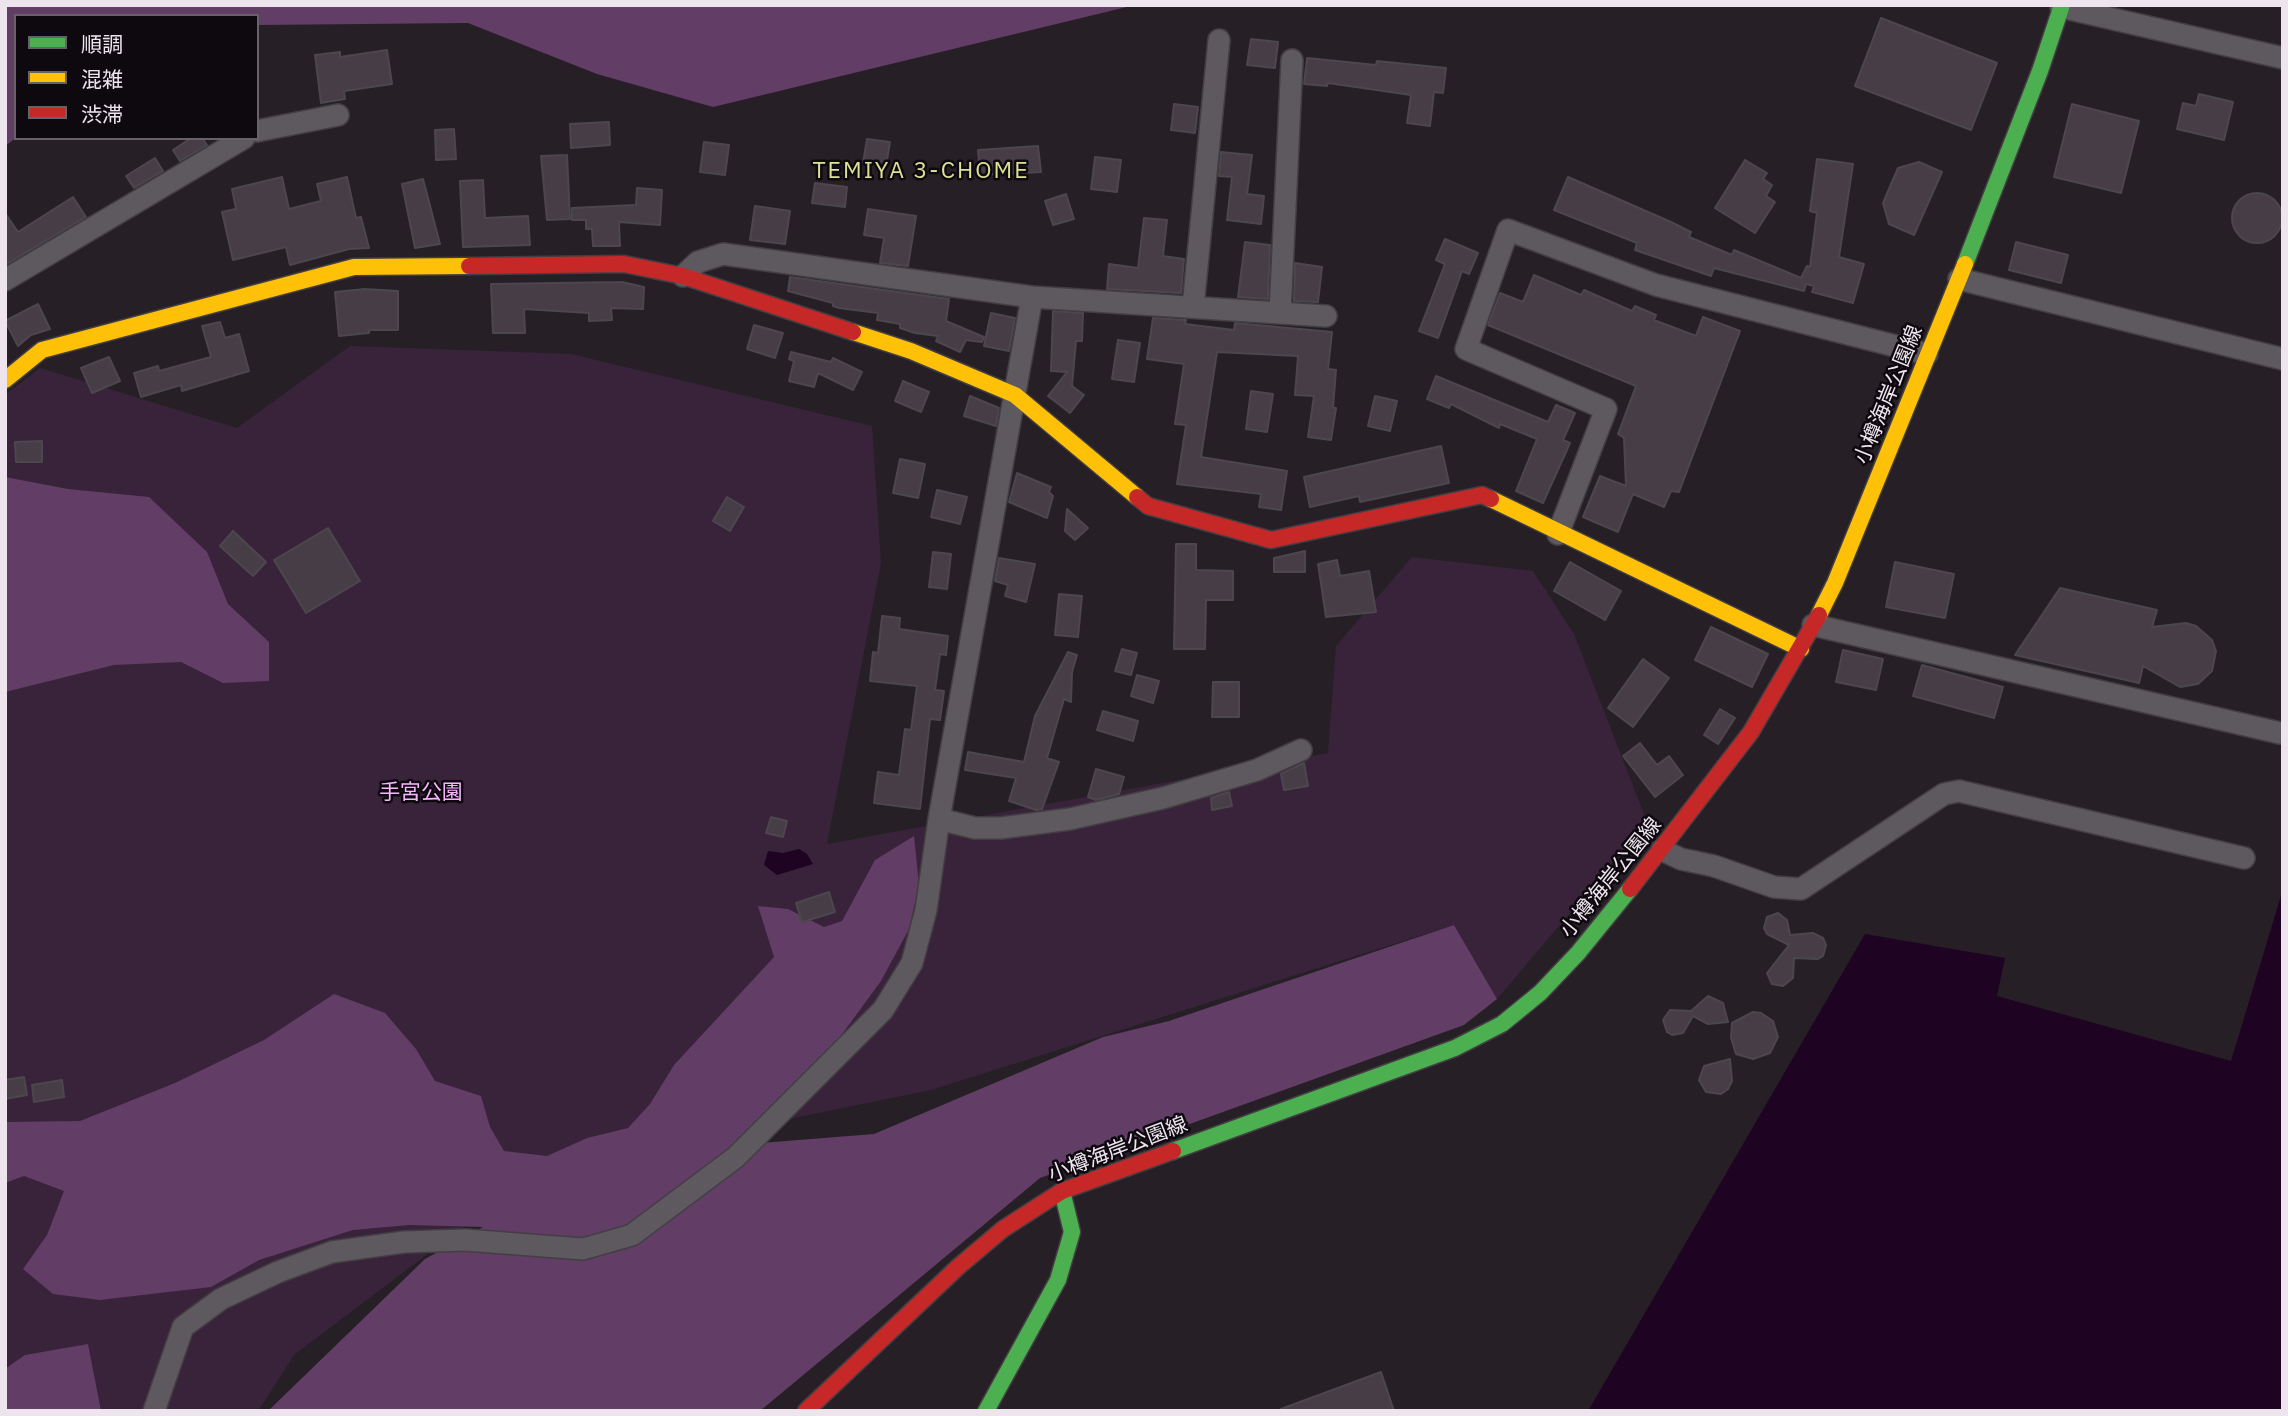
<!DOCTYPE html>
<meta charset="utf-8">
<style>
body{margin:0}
#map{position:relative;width:2288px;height:1416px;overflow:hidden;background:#262026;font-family:"IBM Plex Sans","Noto Sans JP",sans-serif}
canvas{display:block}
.frame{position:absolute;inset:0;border:7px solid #ede4ed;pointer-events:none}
.legend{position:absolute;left:14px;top:14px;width:245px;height:126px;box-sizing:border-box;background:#0e090f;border:2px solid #676168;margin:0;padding:9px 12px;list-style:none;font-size:21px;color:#ede4ed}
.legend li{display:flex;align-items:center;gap:14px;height:35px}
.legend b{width:35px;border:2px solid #676168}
</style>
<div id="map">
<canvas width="2288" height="1416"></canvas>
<div class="frame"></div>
<ul class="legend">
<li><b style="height:9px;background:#4caf50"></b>順調</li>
<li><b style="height:9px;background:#ffc107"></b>混雑</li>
<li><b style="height:9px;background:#c62828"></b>渋滞</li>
</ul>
</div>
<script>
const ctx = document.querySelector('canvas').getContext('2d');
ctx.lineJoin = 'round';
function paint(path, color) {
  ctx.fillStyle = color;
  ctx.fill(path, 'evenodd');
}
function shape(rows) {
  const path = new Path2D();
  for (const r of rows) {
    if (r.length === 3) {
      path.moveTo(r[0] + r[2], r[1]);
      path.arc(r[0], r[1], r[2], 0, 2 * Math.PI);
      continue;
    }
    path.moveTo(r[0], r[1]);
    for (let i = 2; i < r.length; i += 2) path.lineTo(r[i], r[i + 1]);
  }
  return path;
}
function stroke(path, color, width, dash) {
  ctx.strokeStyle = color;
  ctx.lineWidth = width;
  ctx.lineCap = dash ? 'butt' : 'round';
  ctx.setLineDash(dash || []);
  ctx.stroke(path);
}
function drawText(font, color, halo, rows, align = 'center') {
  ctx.font = font + ' "IBM Plex Sans","Noto Sans JP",sans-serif';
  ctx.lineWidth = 5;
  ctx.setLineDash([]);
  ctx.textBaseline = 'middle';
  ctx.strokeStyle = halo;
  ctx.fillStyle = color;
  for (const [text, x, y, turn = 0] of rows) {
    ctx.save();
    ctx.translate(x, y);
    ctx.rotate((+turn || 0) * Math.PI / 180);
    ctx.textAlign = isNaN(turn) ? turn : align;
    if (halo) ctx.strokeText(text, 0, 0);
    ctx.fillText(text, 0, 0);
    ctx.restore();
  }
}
const green = shape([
 [350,346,571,354,872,426,881,563,827,844,1328,753,1336,646,1412,557,1533,571,1574,634,1647,822,1497,999,1454,925,931,1090,764,1124,511,1191,294,1355,258,1411,5,1411,5,395,40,368,237,428]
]);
const forest = shape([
 [5,5,1135,5,713,107,597,74,468,23,257,25,257,16,16,16,16,138,5,146],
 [5,477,68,489,149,497,207,552,228,604,269,642,269,681,223,683,181,662,114,665,5,692],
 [914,836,919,885,909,929,881,981,832,1048,736,1145,874,1134,1103,1037,1169,1021,1454,925,1497,999,1464,1025,1040,1178,760,1411,268,1411,425,1259,483,1227,409,1225,353,1230,259,1260,211,1287,100,1300,53,1294,23,1269,47,1235,64,1191,24,1176,5,1183,5,1122,80,1121,175,1083,264,1040,334,994,385,1013,416,1049,435,1081,481,1096,490,1127,504,1151,547,1156,587,1138,628,1128,650,1104,674,1065,774,957,758,906,788,909,824,927,842,921,875,860],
 [88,1344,101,1411,5,1411,5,1369,25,1355]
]);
const water = shape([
 [799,849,807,854,813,864,777,875,764,865,768,851,783,853],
 [2283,889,2283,1411,1588,1411,1865,934,2005,958,1997,996,2231,1061]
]);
const building = shape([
 [1881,18,1997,63,1971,130,1855,86,1881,18],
 [1251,39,1278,42,1275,68,1247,65,1251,39],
 [387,50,392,84,344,91,345,99,321,103,315,55,340,52,340,57,387,50],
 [1307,58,1376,65,1377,61,1446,68,1443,93,1434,92,1430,126,1407,123,1411,95,1328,83,1327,86,1304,84,1307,58],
 [2199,94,2233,102,2224,140,2177,129,2183,103,2196,106,2199,94],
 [1174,104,1198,107,1195,133,1171,130,1174,104],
 [2072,104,2139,121,2121,193,2054,177,2072,104],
 [609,122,610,145,571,148,570,124,609,122],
 [454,129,456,159,436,160,435,130,454,129],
 [191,138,202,138,207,145,180,161,173,150,191,138],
 [867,139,890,142,886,166,863,163,867,139],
 [704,142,729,145,725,175,700,172,704,142],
 [1038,146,1041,172,980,175,978,150,1038,146],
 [1221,152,1252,155,1247,194,1264,196,1261,224,1227,220,1232,177,1219,176,1221,152],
 [567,155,570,219,547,220,541,156,567,155],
 [1095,157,1121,160,1117,192,1091,189,1095,157],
 [155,158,163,171,134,188,126,176,155,158],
 [1817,159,1853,164,1839,257,1864,264,1853,303,1812,292,1814,286,1806,284,1804,291,1714,268,1711,276,1635,250,1637,243,1554,210,1568,177,1671,222,1691,232,1689,237,1732,255,1734,250,1801,278,1807,266,1810,267,1817,213,1810,211,1817,159],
 [1745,160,1767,173,1763,179,1772,185,1766,196,1775,202,1755,233,1715,208,1745,160],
 [1919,162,1942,172,1914,235,1889,224,1883,203,1898,168,1919,162],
 [282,177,289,209,321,201,317,184,347,177,356,218,361,217,369,248,349,249,290,265,286,247,233,260,222,212,236,209,232,189,282,177],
 [423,179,440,244,415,248,402,184,423,179],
 [483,180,485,218,528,216,530,245,463,247,460,181,483,180],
 [815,183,847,187,845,207,812,203,815,183],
 [637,188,662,190,660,225,619,222,620,246,593,246,592,229,586,229,586,220,572,220,572,208,636,205,637,188],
 [2257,218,25],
 [1066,194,1074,219,1053,225,1045,201,1066,194],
 [73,197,86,217,5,265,5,213,18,232,73,197],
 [755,206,790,211,785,244,750,240,755,206],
 [868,209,916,216,908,266,880,263,884,238,864,235,868,209],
 [1144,218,1167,220,1163,256,1184,259,1181,293,1107,289,1109,264,1138,268,1144,218],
 [1445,239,1478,253,1469,274,1462,271,1438,338,1419,331,1445,264,1436,260,1445,239],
 [1245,242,1270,245,1268,299,1238,297,1245,242],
 [2016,242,2068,255,2061,283,2009,270,2016,242],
 [1295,263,1322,267,1318,302,1294,301,1295,263],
 [1534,275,1581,295,1584,290,1632,311,1635,306,1656,315,1654,320,1696,336,1703,317,1740,331,1679,492,1671,491,1664,507,1633,494,1618,532,1583,517,1600,476,1626,486,1624,438,1618,434,1636,386,1488,325,1500,293,1523,302,1534,275],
 [790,277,949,299,946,321,984,337,982,342,966,340,960,352,936,341,938,336,915,333,900,328,900,324,877,320,878,313,839,308,833,306,833,303,788,291,790,277],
 [622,282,644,287,643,309,611,308,612,320,589,321,589,313,524,309,525,333,493,333,491,284,622,282],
 [365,289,398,291,398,330,369,330,369,333,339,336,335,292,365,289],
 [38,304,50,329,31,335,18,346,5,321,38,304],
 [1053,311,1083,313,1082,341,1076,341,1072,386,1084,395,1070,413,1048,396,1067,372,1051,371,1053,311],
 [991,313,1015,318,1009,351,984,346,991,313],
 [1153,318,1186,320,1185,324,1234,330,1235,323,1332,332,1328,369,1336,370,1333,408,1336,408,1331,440,1308,437,1314,396,1295,395,1298,356,1217,352,1201,457,1287,471,1281,510,1259,507,1261,494,1177,484,1186,425,1175,424,1184,364,1147,359,1153,318],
 [220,322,225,338,239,334,249,371,182,391,181,385,141,397,134,373,158,366,159,371,211,357,202,326,220,322],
 [754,325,783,333,775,358,747,349,754,325],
 [1118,340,1140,343,1134,382,1112,379,1118,340],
 [791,352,831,362,833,358,862,372,853,390,818,373,814,387,789,381,794,361,789,359,791,352],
 [109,357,120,381,92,393,81,368,109,357],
 [1436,376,1548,422,1556,405,1575,413,1563,440,1570,443,1543,503,1516,491,1537,439,1500,424,1499,428,1451,404,1449,408,1427,399,1436,376],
 [903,381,929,392,921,412,895,401,903,381],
 [1251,391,1273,394,1267,432,1246,429,1251,391],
 [970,396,999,408,996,426,964,416,970,396],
 [1375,396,1397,401,1390,431,1368,426,1375,396],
 [42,441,42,462,16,462,15,442,42,441],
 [1441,446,1449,483,1360,502,1359,496,1310,507,1304,477,1441,446],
 [900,459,925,464,918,498,893,493,900,459],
 [1017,473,1051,487,1049,492,1053,496,1047,518,1009,502,1017,473],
 [937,490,967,497,960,524,931,517,937,490],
 [727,497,744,507,730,531,713,521,727,497],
 [1067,509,1088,528,1075,540,1065,531,1067,509],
 [328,528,360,581,306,613,274,560,328,528],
 [233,531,266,562,253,576,220,546,233,531],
 [1176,544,1196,544,1196,570,1233,571,1233,600,1206,600,1205,649,1174,649,1176,544],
 [1305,551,1305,572,1274,572,1274,558,1305,551],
 [933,552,951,554,947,589,929,587,933,552],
 [999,558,1035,564,1026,602,1005,596,1008,585,995,581,999,558],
 [1337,560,1340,576,1369,571,1376,612,1326,617,1318,564,1337,560],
 [1570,562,1621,591,1605,620,1554,591,1570,562],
 [1895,562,1954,574,1945,618,1886,607,1895,562],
 [2060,588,2157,610,2152,627,2186,623,2196,626,2212,640,2216,651,2212,671,2198,684,2180,687,2143,666,2139,683,2015,655,2060,588],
 [1059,594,1082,596,1078,637,1055,635,1059,594],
 [882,616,900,618,899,629,948,636,946,655,940,654,935,690,944,691,940,720,930,719,920,809,874,803,878,772,899,775,905,729,911,730,917,686,870,681,873,652,878,653,882,616],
 [1711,627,1768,654,1752,687,1695,660,1711,627],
 [1122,649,1137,653,1131,675,1115,671,1122,649],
 [1843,650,1883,659,1876,690,1836,682,1843,650],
 [1068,652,1077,655,1072,672,1071,702,1064,699,1047,758,1059,762,1042,809,1036,810,1009,801,1016,778,965,770,968,752,1024,762,1035,716,1068,652],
 [1643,659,1669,678,1633,727,1608,708,1643,659],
 [1922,665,2003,687,1994,718,1913,696,1922,665],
 [1137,675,1159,681,1153,703,1131,696,1137,675],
 [1213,682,1239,682,1239,717,1212,717,1213,682],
 [1720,709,1735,718,1718,744,1704,735,1720,709],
 [1103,711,1138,721,1133,741,1097,730,1103,711],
 [1640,743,1657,765,1669,756,1683,775,1655,797,1623,756,1640,743],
 [1304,763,1308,786,1284,790,1281,774,1304,763],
 [1096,769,1124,777,1119,794,1096,800,1088,797,1096,769],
 [1229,792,1232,806,1212,810,1211,798,1229,792],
 [771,817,787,821,783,837,766,833,771,817],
 [829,892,835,912,802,922,796,903,829,892],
 [1778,913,1787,920,1790,935,1813,933,1823,938,1826,945,1823,956,1818,959,1794,958,1793,978,1783,986,1772,984,1767,973,1789,945,1767,934,1764,928,1767,917,1778,913],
 [1708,996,1723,1003,1728,1022,1708,1024,1693,1016,1683,1033,1672,1035,1667,1032,1663,1020,1670,1010,1691,1011,1708,996],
 [1753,1012,1761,1013,1773,1021,1778,1037,1770,1053,1753,1059,1736,1054,1731,1038,1732,1023,1753,1012],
 [1730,1059,1732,1081,1728,1089,1721,1094,1706,1092,1699,1080,1704,1066,1730,1059],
 [24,1077,27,1095,5,1099,5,1080,24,1077],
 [62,1080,64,1097,34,1102,32,1085,62,1080],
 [1381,1372,1394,1411,1282,1411,1281,1409,1381,1372]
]);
const street = shape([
 [2061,7,2283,58],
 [257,131,338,115],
 [683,276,698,262,723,254,1032,297,1326,316],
 [1959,279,2283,359],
 [5,280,244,138],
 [1193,307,1219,40],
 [1280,313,1292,60],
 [1558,534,1606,409,1466,349,1508,230,1656,285,1927,354],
 [1813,625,2280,733],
 [939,819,975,828,1001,828,1070,819,1163,798,1257,770,1301,750],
 [1662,850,1681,859,1714,866,1774,887,1801,889,1944,794,1959,791,2244,858],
 [154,1411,183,1327,221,1299,278,1272,332,1252,404,1242,465,1240,583,1249,632,1235,736,1157,883,1010,912,963,926,910,939,819,1032,297]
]);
const fast = shape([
 [1965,264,2040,71,2062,5],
 [1173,1151,1455,1048,1502,1024,1540,993,1578,953,1630,889],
 [986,1411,1058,1280,1072,1232,1062,1191]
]);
const slow = shape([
 [853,332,911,351,1015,395,1137,497],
 [5,380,42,350,354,267,469,266],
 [1491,499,1801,649],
 [1819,615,1835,583,1965,264]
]);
const jam = shape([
 [469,266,624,264,683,276,853,332],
 [1137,497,1148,506,1271,540,1482,495,1491,499],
 [1630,889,1751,732,1819,615],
 [806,1411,958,1267,1003,1229,1062,1191,1173,1151]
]);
const streetNames = [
 ["小樽海岸公園線",1889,395,-68],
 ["小樽海岸公園線",1611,878,-51],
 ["小樽海岸公園線",1118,1150,-21]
];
const parkNames = [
 ["手宮公園",421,793]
];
const neighbourhoodNames = [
 ["TEMIYA 3-CHOME",921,171]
];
paint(green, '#38233b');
paint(forest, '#623d66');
paint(water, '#1f0323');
paint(building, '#473d47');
stroke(building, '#4c474c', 2);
stroke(street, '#433e43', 24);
stroke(fast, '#433e43', 19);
stroke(slow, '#433e43', 19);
stroke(jam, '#433e43', 19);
stroke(street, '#5e595e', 21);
stroke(fast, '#4caf50', 16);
stroke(slow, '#ffc107', 16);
stroke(jam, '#c62828', 16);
drawText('21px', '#ede4ed', '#0e090f', streetNames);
drawText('21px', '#f7b6ff', '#0e090f', parkNames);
ctx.letterSpacing = '2px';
drawText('23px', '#dae294', '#0e090f', neighbourhoodNames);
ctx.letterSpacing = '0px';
</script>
